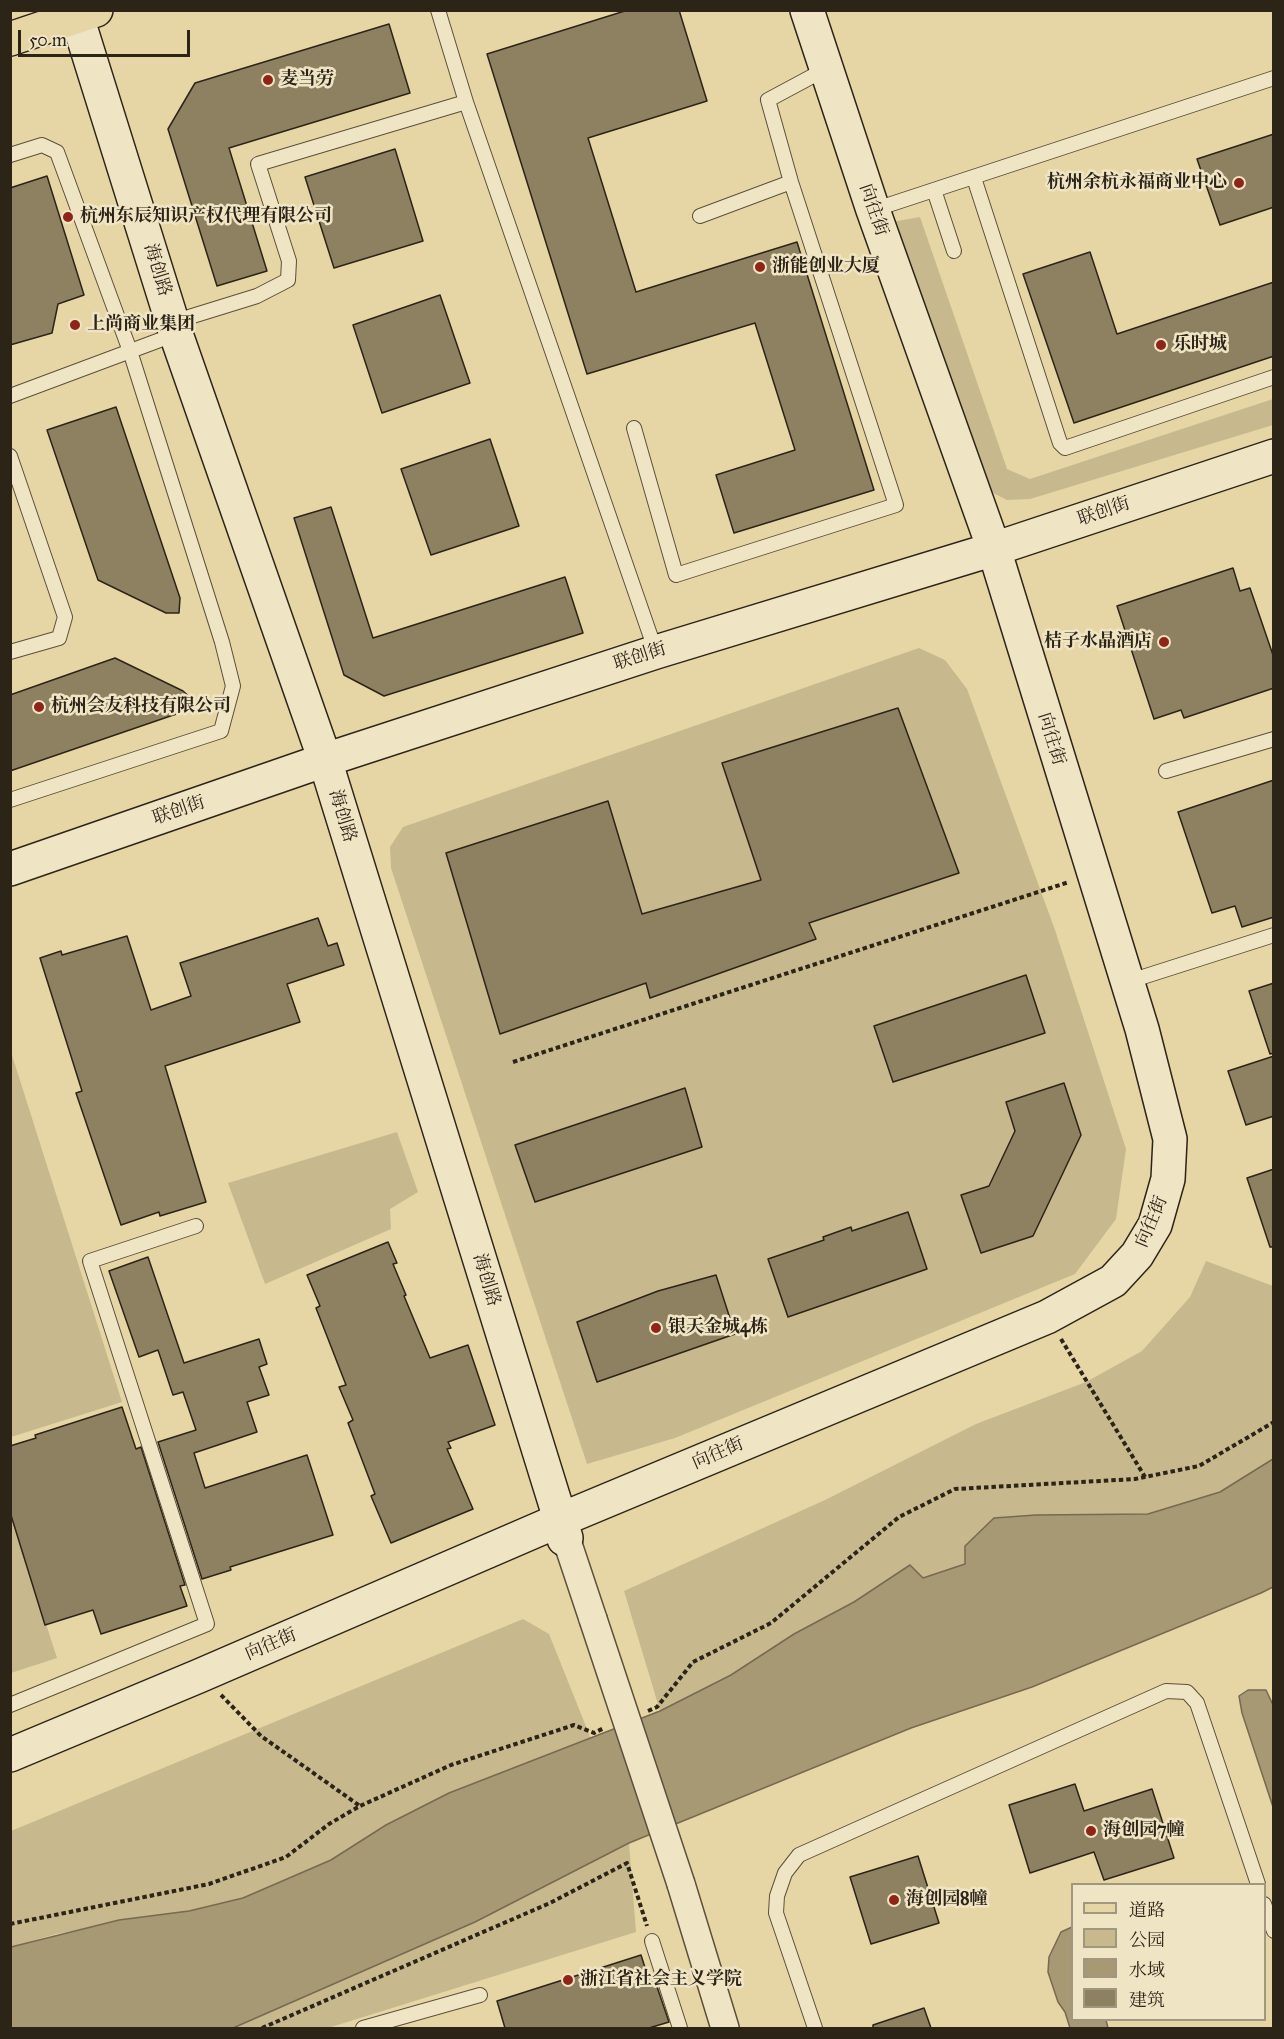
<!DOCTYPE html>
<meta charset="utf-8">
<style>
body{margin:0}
#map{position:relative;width:1284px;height:2039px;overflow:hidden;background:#e7d6a5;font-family:"IM FELL Great Primer","Noto Serif SC",serif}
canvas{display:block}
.frame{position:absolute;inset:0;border:12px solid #2d2418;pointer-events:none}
.legend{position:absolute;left:1071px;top:1883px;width:195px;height:138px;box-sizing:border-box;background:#efe4c4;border:2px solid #a1977f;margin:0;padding:8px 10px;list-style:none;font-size:18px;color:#2d2418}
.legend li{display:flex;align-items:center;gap:12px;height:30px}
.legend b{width:30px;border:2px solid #a1977f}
.scale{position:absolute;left:18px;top:30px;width:172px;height:27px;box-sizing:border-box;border:3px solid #2d2418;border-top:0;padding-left:8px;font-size:18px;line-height:21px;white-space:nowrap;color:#2d2418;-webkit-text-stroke:4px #efe4c4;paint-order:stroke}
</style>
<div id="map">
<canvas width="1284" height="2039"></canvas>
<div class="frame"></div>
<ul class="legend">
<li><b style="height:8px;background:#e7d6a5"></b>道路</li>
<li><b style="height:16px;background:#c7b88d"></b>公园</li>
<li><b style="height:16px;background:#a89975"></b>水域</li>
<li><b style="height:16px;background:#8e8161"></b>建筑</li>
</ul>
<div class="scale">50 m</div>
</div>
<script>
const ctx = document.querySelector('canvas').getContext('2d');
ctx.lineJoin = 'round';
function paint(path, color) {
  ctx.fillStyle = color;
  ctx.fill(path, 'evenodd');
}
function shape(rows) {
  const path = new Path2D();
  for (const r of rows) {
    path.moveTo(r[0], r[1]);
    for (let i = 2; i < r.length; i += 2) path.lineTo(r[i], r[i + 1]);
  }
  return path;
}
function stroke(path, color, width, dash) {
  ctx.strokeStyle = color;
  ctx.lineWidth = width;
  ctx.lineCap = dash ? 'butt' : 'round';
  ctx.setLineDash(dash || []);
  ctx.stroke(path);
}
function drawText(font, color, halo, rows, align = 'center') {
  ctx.font = font + ' "IM FELL Great Primer","Noto Serif SC",serif';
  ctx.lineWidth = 5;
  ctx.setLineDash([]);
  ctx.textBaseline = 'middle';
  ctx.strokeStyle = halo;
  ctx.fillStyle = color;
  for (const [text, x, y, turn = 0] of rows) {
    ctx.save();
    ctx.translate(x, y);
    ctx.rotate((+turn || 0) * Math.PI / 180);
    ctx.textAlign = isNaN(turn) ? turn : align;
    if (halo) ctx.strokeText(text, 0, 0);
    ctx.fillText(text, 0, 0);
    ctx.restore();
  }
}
const green = shape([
 [920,217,1007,469,1030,479,1273,399,1273,425,1030,499,1007,500,993,493,979,475,892,222],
 [919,648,945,660,967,689,1055,930,1126,1149,1116,1219,1075,1274,675,1438,587,1464,391,868,390,847,403,827],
 [11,1052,122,1402,11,1437,10,1437],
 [397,1132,418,1192,390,1209,391,1229,265,1284,228,1183],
 [1206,1261,1273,1286,1273,1459,1220,1492,1148,1514,1036,1515,965,1564,923,1578,910,1565,854,1602,794,1634,731,1675,660,1711,624,1591,825,1500,976,1424,1086,1382,1142,1351,1190,1297],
 [10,1513,57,1658,11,1673,10,1673],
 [523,1619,549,1634,591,1739,449,1793,386,1825,331,1860,243,1898,189,1911,56,1934,11,1947,11,1831],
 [629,1843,636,1932,328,2028,233,2028,475,1922]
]);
const water = shape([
 [1273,1459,1273,1587,1261,1593,1032,1687,911,1728,629,1843,475,1922,233,2028,11,2028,11,1947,119,1920,189,1911,243,1898,331,1860,386,1825,449,1793,660,1711,731,1675,794,1634,854,1602,910,1565,923,1578,965,1564,965,1546,994,1518,1036,1515,1148,1514,1220,1492,1273,1459],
 [1248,1690,1266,1690,1273,1705,1273,1807,1242,1713,1239,1696,1248,1690],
 [1072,1927,1072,2020,1106,2020,1108,2028,1070,2028,1065,2012,1058,2002,1048,1972,1049,1957,1061,1932,1072,1927]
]);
const building = shape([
 [628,10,679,10,707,101,588,138,636,292,797,242,874,490,734,533,716,475,795,450,755,323,587,374,487,54,628,10],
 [389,24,410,93,229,148,267,271,217,286,168,129,195,83,389,24],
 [1274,134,1274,207,1220,225,1197,159,1274,134],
 [395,149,423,241,334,268,305,177,395,149],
 [47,176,84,295,58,304,52,333,10,345,10,188,47,176],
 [1090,252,1117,334,1274,282,1274,356,1074,423,1023,274,1090,252],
 [440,295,470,383,382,413,353,325,440,295],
 [116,407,180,598,179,613,166,613,98,580,47,430,116,407],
 [490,439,519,526,431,555,401,469,490,439],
 [331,507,373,638,565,577,583,633,384,696,344,675,294,518,331,507],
 [1233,568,1240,591,1250,588,1274,658,1274,688,1184,718,1181,710,1154,719,1117,606,1233,568],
 [115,658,183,691,193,700,188,710,10,771,10,695,115,658],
 [898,708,959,873,809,923,816,939,650,998,646,983,500,1034,446,853,608,801,642,914,761,880,722,763,898,708],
 [1274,780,1274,917,1242,927,1235,906,1212,913,1178,812,1274,780],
 [318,918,328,946,337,943,344,965,287,984,300,1022,165,1066,206,1202,160,1216,159,1212,121,1225,76,1093,82,1091,40,958,61,951,62,955,127,936,151,1010,191,996,180,963,318,918],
 [1026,975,1045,1033,893,1082,874,1026,1026,975],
 [1274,983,1274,1053,1270,1054,1249,991,1274,983],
 [1274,1056,1274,1116,1246,1125,1228,1071,1274,1056],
 [1064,1083,1081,1135,1033,1236,981,1253,961,1195,989,1186,1015,1131,1006,1102,1064,1083],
 [685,1088,702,1147,535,1202,515,1145,685,1088],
 [1274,1169,1274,1247,1270,1247,1247,1178,1274,1169],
 [908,1212,927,1269,788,1317,768,1259,824,1240,823,1237,851,1227,852,1231,908,1212],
 [388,1242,397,1263,393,1264,406,1295,404,1296,430,1358,468,1345,495,1425,448,1442,451,1448,447,1449,473,1509,391,1543,371,1496,375,1494,348,1423,353,1420,339,1387,346,1385,316,1308,320,1306,307,1275,388,1242],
 [148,1257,184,1363,259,1339,267,1364,259,1367,269,1395,247,1402,257,1432,194,1453,205,1488,307,1455,333,1535,230,1567,231,1570,202,1579,158,1442,196,1430,183,1392,173,1395,158,1350,139,1357,109,1271,148,1257],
 [716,1275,735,1334,597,1382,577,1322,658,1291,716,1275],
 [122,1407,136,1449,141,1447,185,1585,180,1586,187,1606,101,1634,93,1610,45,1625,10,1512,10,1446,36,1438,35,1435,122,1407],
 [1075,1784,1084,1811,1152,1789,1174,1858,1104,1880,1094,1852,1030,1873,1009,1805,1075,1784],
 [918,1856,939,1923,871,1944,850,1877,918,1856],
 [641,1955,650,1983,655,1981,669,2022,649,2028,505,2028,497,2001,641,1955],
 [924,2008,931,2028,873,2028,873,2025,924,2008]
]);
const path = shape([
 [513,1062,1069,882],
 [1061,1339,1145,1477],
 [221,1695,261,1736,360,1806],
 [648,1711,657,1707,693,1662,771,1623,899,1517,955,1489,1135,1479,1199,1466,1274,1422],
 [10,1924,209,1884,286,1857,329,1824,360,1806,451,1765,574,1725,594,1733,604,1728],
 [262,2028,550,1903,627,1863,647,1926]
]);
const lane = shape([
 [438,10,466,102,656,652],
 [10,155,42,145,57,152,130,351,222,642,233,686,221,731,10,800],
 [974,178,1060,443,1065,448,1274,377],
 [934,190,954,251],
 [873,210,1274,78],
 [700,216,791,182],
 [173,322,257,296,288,280,289,261,258,164,466,102],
 [10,396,176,334],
 [634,428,676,575,896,505,791,182,768,100,824,70],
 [10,456,65,617,59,638,10,652],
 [1166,771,1274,739],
 [1127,982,1274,935],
 [10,1705,207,1624,90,1261,196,1226],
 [1264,1904,1274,1931],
 [652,1941,680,2028],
 [363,2028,480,1995],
 [815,2028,776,1913,777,1896,785,1873,799,1855,1166,1691,1187,1692,1197,1703,1258,1884]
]);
const street = shape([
 [566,1538,593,1619],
 [681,1884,725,2028]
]);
const secondary = shape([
 [77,17,176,334,325,760,566,1538,564,1539],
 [10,869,325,760,656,652,994,549,1274,456],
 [10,1755,199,1676,560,1520,1047,1317,1113,1281,1137,1255,1155,1225,1168,1179,1170,1139,1142,1029,994,549,873,210,807,10]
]);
const primary = shape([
 [10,39,96,10]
]);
const streetBridge = shape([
 [593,1619,681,1884]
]);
const markers = [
 [268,80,6,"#8f2418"],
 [1239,183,6,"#8f2418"],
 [68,217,6,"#8f2418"],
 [760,267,6,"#8f2418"],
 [75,325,6,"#8f2418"],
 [1161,345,6,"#8f2418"],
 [1164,642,6,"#8f2418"],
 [39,707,6,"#8f2418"],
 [656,1328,6,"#8f2418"],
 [1091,1831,6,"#8f2418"],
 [894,1900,6,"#8f2418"],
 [568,1980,6,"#8f2418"]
];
const poiNames = [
 ["麦当劳",280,80],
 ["杭州余杭永福商业中心",1227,183,"right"],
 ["杭州东辰知识产权代理有限公司",80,217],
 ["浙能创业大厦",772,267],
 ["上尚商业集团",87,325],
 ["乐时城",1173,345],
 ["桔子水晶酒店",1152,642,"right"],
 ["杭州会友科技有限公司",51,707],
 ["银天金城4栋",668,1328],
 ["海创园7幢",1103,1831],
 ["海创园8幢",906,1900],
 ["浙江省社会主义学院",580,1980]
];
const streetNames = [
 ["向往街",873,210,71],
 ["海创路",157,270,73],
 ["联创街",1104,512,-19],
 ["联创街",640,657,-18],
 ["向往街",1051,739,73],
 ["联创街",179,811,-19],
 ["海创路",342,816,73],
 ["向往街",1152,1222,-67],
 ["海创路",486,1280,73],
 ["向往街",718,1454,-23],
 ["向往街",271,1645,-23]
];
paint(green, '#c7b88d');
paint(water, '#a89975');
stroke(water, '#776a50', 1.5);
paint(building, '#8e8161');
stroke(building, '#2d2418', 1.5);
stroke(lane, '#5c503b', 16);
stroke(street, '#5c503b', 30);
stroke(secondary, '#2d2418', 36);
stroke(primary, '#2d2418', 36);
stroke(path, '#2d2418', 4, [4.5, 3]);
stroke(lane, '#efe4c4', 14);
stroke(street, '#efe4c4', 27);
stroke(secondary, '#efe4c4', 33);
stroke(primary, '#e7d6a5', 33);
stroke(streetBridge, '#5c503b', 30, []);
stroke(streetBridge, '#efe4c4', 27);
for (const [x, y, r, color] of markers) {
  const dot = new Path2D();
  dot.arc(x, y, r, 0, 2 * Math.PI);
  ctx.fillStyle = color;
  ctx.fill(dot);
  stroke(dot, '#efe4c4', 2);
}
drawText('bold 18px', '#2d2418', '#efe4c4', poiNames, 'left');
drawText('18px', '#2d2418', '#efe4c4', streetNames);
</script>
